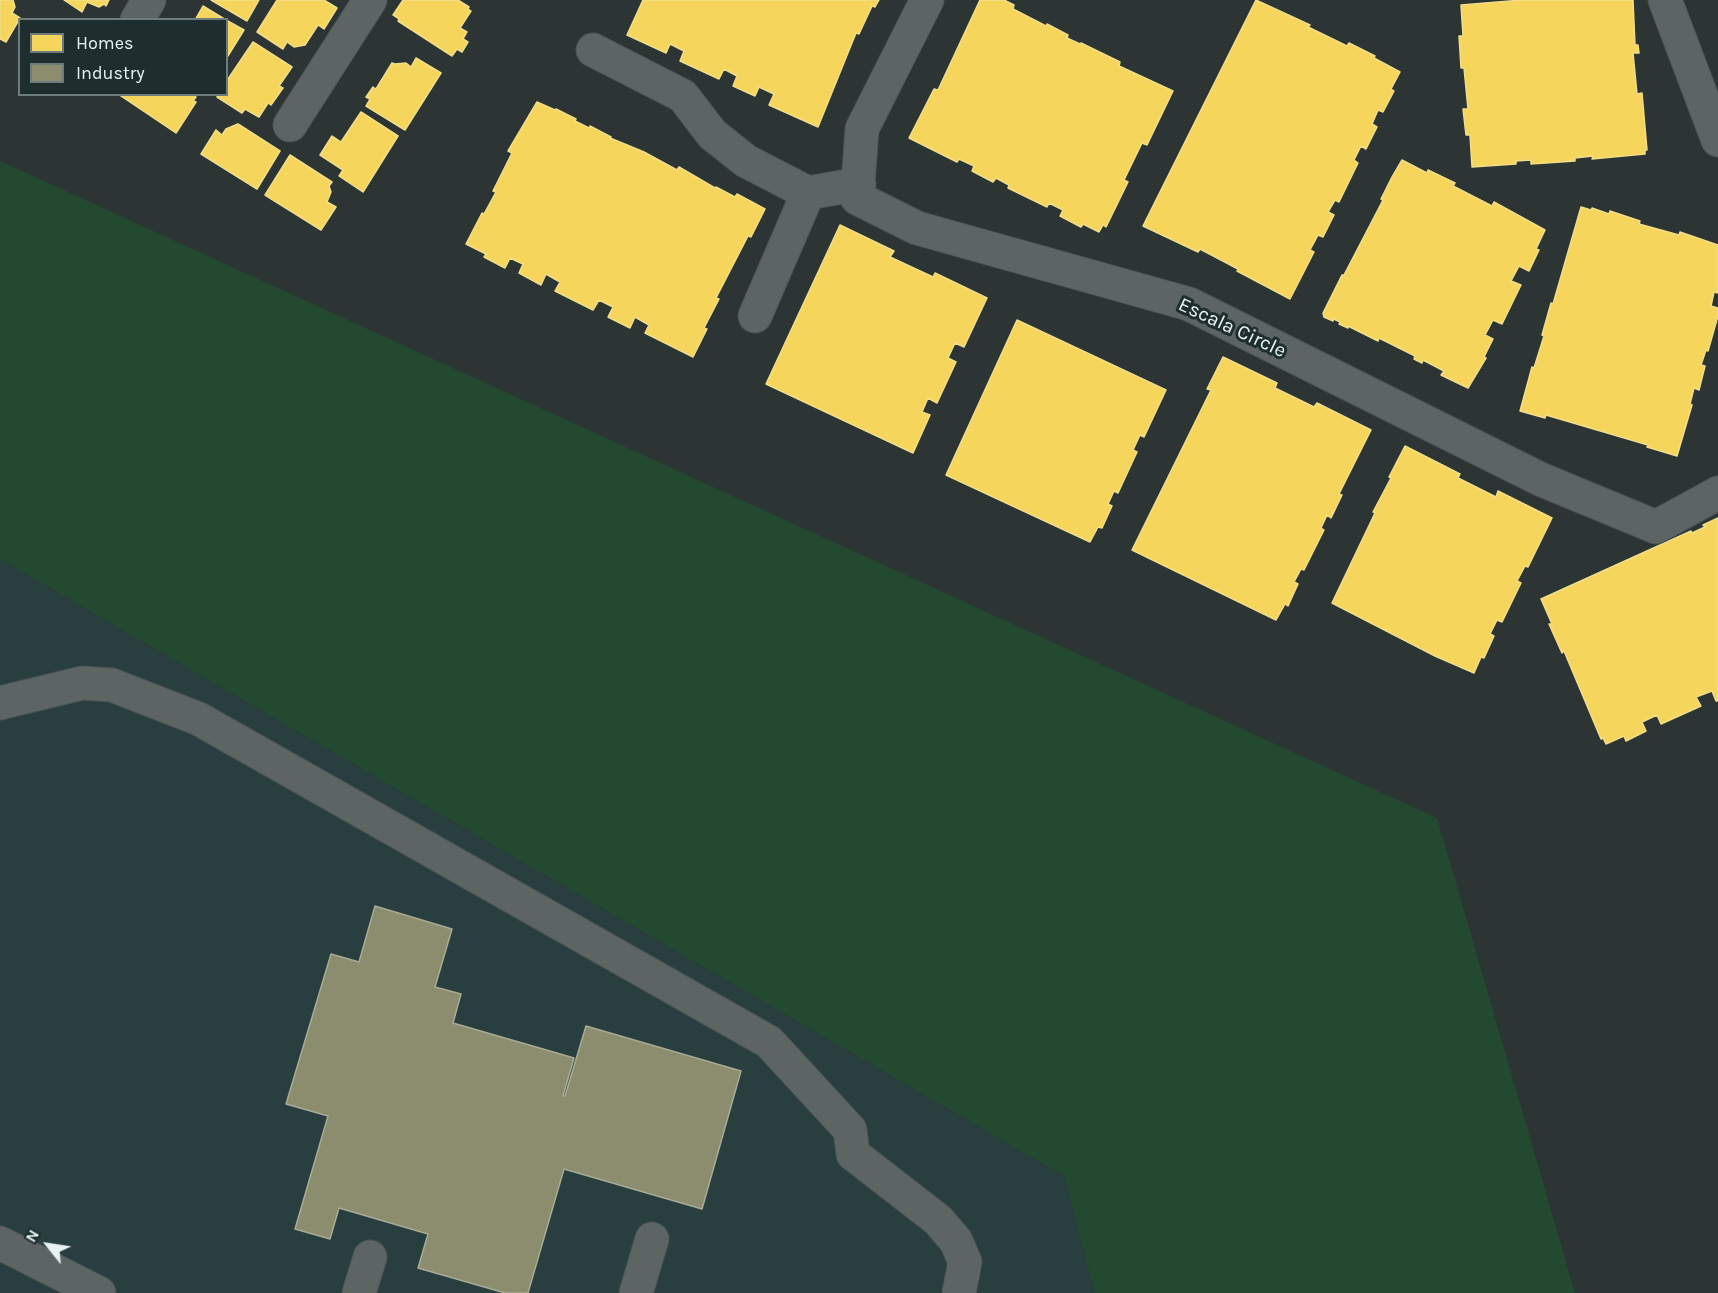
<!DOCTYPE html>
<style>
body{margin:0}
#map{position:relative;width:1718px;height:1293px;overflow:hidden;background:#2c3434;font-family:Karla,sans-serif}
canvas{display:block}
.legend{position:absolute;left:18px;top:18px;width:210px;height:78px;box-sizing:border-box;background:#1e2d2e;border:2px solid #6f7c7c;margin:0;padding:8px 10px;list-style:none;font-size:18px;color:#e8f2f2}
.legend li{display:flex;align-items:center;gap:12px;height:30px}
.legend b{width:30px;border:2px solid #6f7c7c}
.north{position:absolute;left:18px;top:1215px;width:60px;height:60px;-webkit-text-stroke:4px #1e2d2e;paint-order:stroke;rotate:300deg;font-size:16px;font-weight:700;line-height:24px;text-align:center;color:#e8f2f2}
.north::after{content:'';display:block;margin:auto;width:21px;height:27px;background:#e8f2f2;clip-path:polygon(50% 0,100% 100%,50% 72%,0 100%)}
</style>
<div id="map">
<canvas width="1718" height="1293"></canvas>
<ul class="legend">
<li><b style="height:16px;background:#f6d55c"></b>Homes</li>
<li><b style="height:16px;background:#8c8c6e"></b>Industry</li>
</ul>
<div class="north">N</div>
</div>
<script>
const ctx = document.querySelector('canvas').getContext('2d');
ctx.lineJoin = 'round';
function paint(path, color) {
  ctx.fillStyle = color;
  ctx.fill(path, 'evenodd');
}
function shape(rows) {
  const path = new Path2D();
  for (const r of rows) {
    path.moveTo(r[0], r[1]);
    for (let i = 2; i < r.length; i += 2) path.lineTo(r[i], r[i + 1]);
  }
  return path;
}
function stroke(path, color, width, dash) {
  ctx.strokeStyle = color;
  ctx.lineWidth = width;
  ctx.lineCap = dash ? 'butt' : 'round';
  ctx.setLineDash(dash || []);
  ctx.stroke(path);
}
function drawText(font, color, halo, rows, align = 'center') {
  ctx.font = font + ' Karla,sans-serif';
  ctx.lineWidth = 6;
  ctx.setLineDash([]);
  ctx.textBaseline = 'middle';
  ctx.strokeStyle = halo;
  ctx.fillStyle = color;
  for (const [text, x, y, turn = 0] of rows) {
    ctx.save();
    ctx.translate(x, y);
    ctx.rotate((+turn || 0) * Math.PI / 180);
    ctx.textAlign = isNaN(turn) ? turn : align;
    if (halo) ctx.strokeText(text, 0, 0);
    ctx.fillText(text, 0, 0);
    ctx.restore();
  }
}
const built = shape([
 [0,559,1064,1176,1095,1293,0,1293]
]);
const green = shape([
 [0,161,1437,818,1575,1293,1095,1293,1064,1176,0,559]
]);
const homes = shape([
 [0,0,13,0,15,7,12,13,20,18,6,42,0,39,0,0],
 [64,0,109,0,106,6,104,4,99,7,87,2,82,12,64,0],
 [211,0,259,0,247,21,211,0],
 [277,0,324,0,337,8,324,29,318,25,305,45,294,47,287,42,283,49,257,32,277,0],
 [403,0,458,0,469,7,468,9,471,11,460,28,467,32,463,39,468,42,462,52,457,49,452,56,398,21,399,19,393,15,403,0],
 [643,0,879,0,875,7,872,6,859,34,856,33,818,127,769,105,774,94,759,87,755,96,733,86,737,76,724,69,719,79,680,61,684,51,670,44,666,53,627,35,643,0],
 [980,0,1004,0,1014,5,1013,9,1046,26,1047,24,1068,35,1067,38,1080,44,1081,43,1120,62,1119,66,1173,91,1147,145,1142,143,1124,180,1128,182,1106,227,1103,225,1099,232,1083,224,1081,227,1060,216,1063,210,1049,203,1047,207,1008,188,1009,185,996,178,993,182,972,171,974,166,959,159,957,162,909,138,934,89,938,90,980,0],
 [1256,0,1310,25,1308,27,1347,46,1349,43,1375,56,1374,58,1400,72,1391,89,1394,91,1383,112,1378,110,1372,124,1377,127,1366,149,1361,146,1354,160,1358,163,1339,202,1335,200,1328,212,1334,215,1323,237,1318,235,1310,250,1314,252,1290,299,1237,271,1238,269,1200,249,1198,252,1143,226,1256,0],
 [1522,0,1633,0,1635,45,1638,45,1639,53,1633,53,1637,94,1642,93,1647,150,1645,150,1645,154,1592,159,1593,156,1575,158,1575,161,1531,164,1531,160,1516,161,1516,164,1472,167,1470,135,1466,135,1463,109,1468,109,1464,68,1461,68,1459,36,1463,36,1461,5,1522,0],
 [203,6,226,20,195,20,203,6],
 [226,20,244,30,226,59,226,20],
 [253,42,292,67,279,86,283,88,271,105,268,103,259,117,245,109,242,113,217,97,219,94,226,94,226,82,253,42],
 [416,58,441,73,405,130,366,106,370,99,366,97,373,87,376,89,392,63,395,64,406,63,411,67,416,58],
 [118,94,192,94,196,97,193,101,196,102,176,133,118,94],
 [537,102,555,110,556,109,576,119,575,121,589,128,590,126,611,137,610,138,644,152,677,170,679,167,715,188,716,187,735,197,737,194,765,209,751,237,748,236,716,298,719,299,704,328,707,329,693,357,645,333,649,325,635,317,630,328,608,317,613,307,599,300,593,310,555,291,560,282,546,274,541,285,519,273,523,264,510,258,505,268,484,257,486,254,466,244,482,213,484,214,496,192,493,191,512,153,508,151,537,102],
 [361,112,398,136,363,192,339,176,343,170,320,155,332,136,341,142,361,112],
 [238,124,280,151,257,189,201,154,216,130,222,135,226,129,238,124],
 [290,155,332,182,329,186,331,192,327,202,336,207,321,230,265,195,290,155],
 [1402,160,1427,173,1428,170,1455,183,1453,186,1492,206,1494,202,1545,230,1536,249,1539,250,1529,271,1519,266,1511,281,1521,285,1502,324,1493,320,1485,335,1493,339,1484,357,1486,358,1468,388,1441,375,1444,371,1423,360,1422,363,1414,359,1415,356,1379,338,1378,341,1348,326,1348,328,1339,324,1340,322,1334,319,1333,321,1324,317,1323,313,1342,275,1344,275,1383,200,1381,199,1391,179,1402,160],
 [1581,207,1591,210,1592,208,1609,214,1610,211,1640,221,1639,224,1679,235,1680,232,1718,245,1718,293,1714,292,1711,306,1718,308,1718,316,1708,351,1706,350,1701,365,1705,366,1699,390,1694,388,1690,404,1692,405,1677,456,1647,447,1648,445,1546,415,1545,418,1520,411,1532,367,1534,368,1544,336,1542,335,1551,303,1553,304,1581,207],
 [840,225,894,251,890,257,933,277,935,273,987,298,964,347,955,343,948,358,956,362,937,403,928,398,922,412,930,415,913,453,766,384,840,225],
 [1017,320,1166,390,1144,437,1140,435,1133,450,1137,452,1118,493,1114,491,1108,504,1112,506,1102,528,1098,527,1090,542,946,475,1017,320],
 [1223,357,1277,383,1275,388,1314,407,1317,403,1371,430,1339,494,1342,495,1331,518,1327,515,1321,528,1324,530,1304,570,1301,569,1294,582,1298,584,1288,606,1285,604,1276,620,1132,550,1211,390,1207,389,1223,357],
 [1405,446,1460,474,1458,478,1496,497,1498,491,1552,518,1528,567,1525,566,1517,581,1521,583,1502,622,1497,620,1490,634,1494,636,1484,658,1481,657,1474,673,1435,656,1332,603,1375,513,1373,512,1391,478,1389,477,1405,446],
 [1718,518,1718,701,1716,701,1712,691,1696,697,1701,706,1661,724,1657,715,1642,722,1646,731,1626,741,1624,736,1606,744,1603,738,1601,739,1564,651,1562,653,1549,624,1552,624,1541,599,1691,531,1692,533,1705,527,1703,525,1718,518]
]);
const industry = shape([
 [375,906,452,929,435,987,461,994,453,1023,574,1058,563,1096,565,1096,586,1026,741,1071,702,1209,564,1169,528,1293,505,1293,418,1268,428,1234,339,1208,330,1239,295,1229,328,1116,286,1104,331,954,359,962,375,906]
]);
const minor = shape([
 [927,0,862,129,857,198,917,228,1189,304,1540,479,1656,527,1718,493],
 [1665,0,1718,140],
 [137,20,149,0],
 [593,50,683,96,712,134,746,161,808,193,859,184],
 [290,125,370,0],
 [755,316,808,193],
 [0,703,82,683,112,685,199,719,769,1042,850,1130,853,1154,938,1220,956,1241,965,1262,959,1293],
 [0,1243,99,1293],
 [359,1293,370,1257],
 [636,1293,652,1239]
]);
const streetNames = [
 ["Escala Circle",1232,328,25]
];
paint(built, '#283e3f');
paint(green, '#234a31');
paint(homes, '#f6d55c');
stroke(homes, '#f2de89', 1.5);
paint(industry, '#8c8c6e');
stroke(industry, '#a8ab96', 1.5);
stroke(minor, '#4b5353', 35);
stroke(minor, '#5d6464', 33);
drawText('20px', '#e8f2f2', '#1e2d2e', streetNames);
</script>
